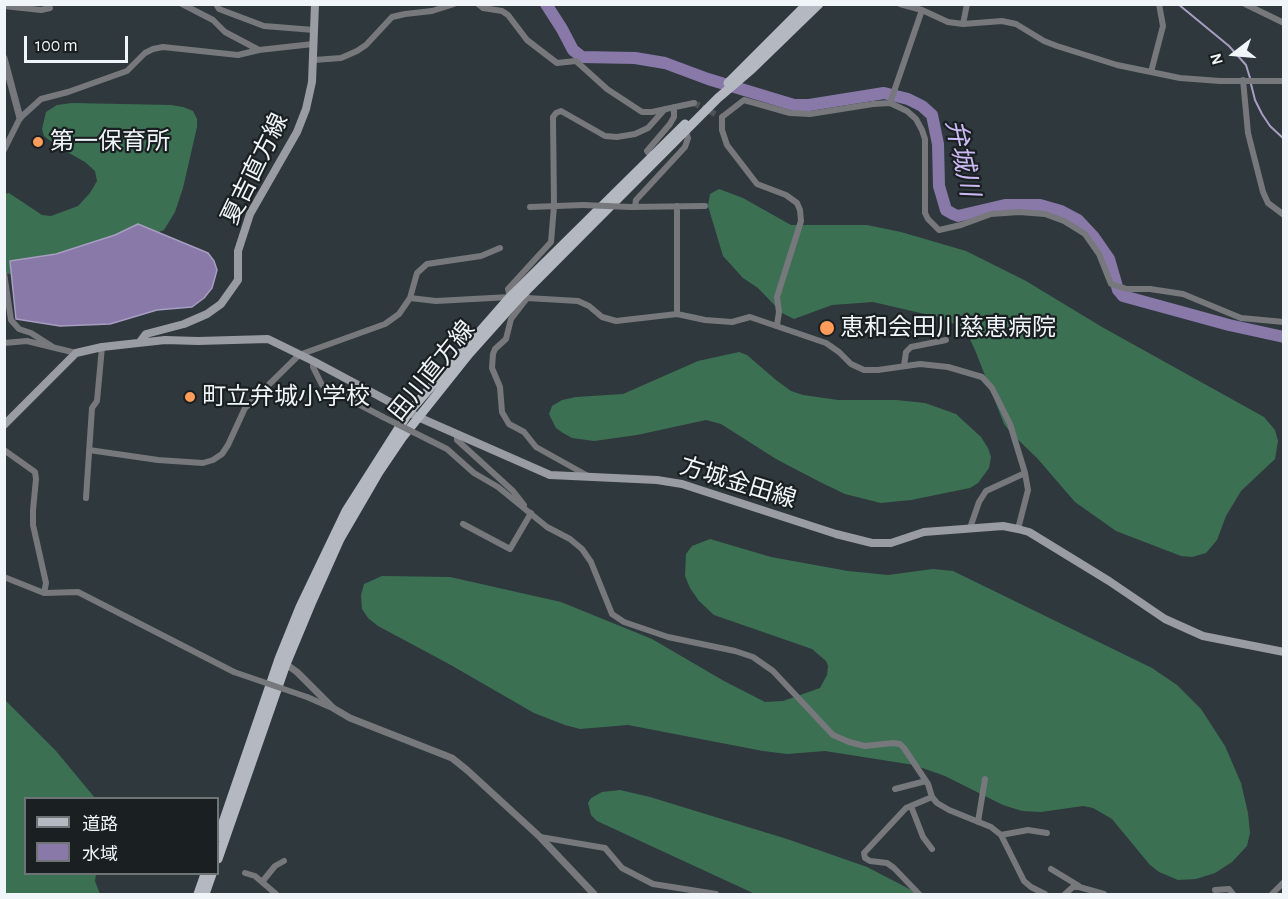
<!DOCTYPE html>
<meta charset="utf-8">
<style>
body{margin:0}
#map{position:relative;width:1288px;height:899px;overflow:hidden;background:#2f383d;font-family:"Alegreya Sans","Noto Sans JP",sans-serif}
canvas{display:block}
.frame{position:absolute;inset:0;border:6px solid #eff5f8;pointer-events:none}
.legend{position:absolute;left:24px;top:797px;width:195px;height:78px;box-sizing:border-box;background:#1a1f21;border:2px solid #6f7577;margin:0;padding:8px 10px;list-style:none;font-size:18px;color:#eff5f8}
.legend li{display:flex;align-items:center;gap:12px;height:30px}
.legend b{width:30px;border:2px solid #6f7577}
.north{position:absolute;left:1204px;top:24px;width:60px;height:60px;-webkit-text-stroke:4px #1a1f21;paint-order:stroke;rotate:254deg;font-size:16px;font-weight:700;line-height:24px;text-align:center;color:#eff5f8}
.north::after{content:'';display:block;margin:auto;width:21px;height:27px;background:#eff5f8;clip-path:polygon(50% 0,100% 100%,50% 72%,0 100%)}
.scale{position:absolute;left:24px;top:36px;width:104px;height:27px;box-sizing:border-box;border:3px solid #eff5f8;border-top:0;padding-left:8px;font-size:18px;line-height:21px;white-space:nowrap;color:#eff5f8;-webkit-text-stroke:4px #1a1f21;paint-order:stroke}
</style>
<div id="map">
<canvas width="1288" height="899"></canvas>
<div class="frame"></div>
<ul class="legend">
<li><b style="height:8px;background:#b4b8c1"></b>道路</li>
<li><b style="height:16px;background:#8879a9"></b>水域</li>
</ul>
<div class="north">N</div>
<div class="scale">100 m</div>
</div>
<script>
const ctx = document.querySelector('canvas').getContext('2d');
ctx.lineJoin = 'round';
function paint(path, color) {
  ctx.fillStyle = color;
  ctx.fill(path, 'evenodd');
}
function shape(rows) {
  const path = new Path2D();
  for (const r of rows) {
    path.moveTo(r[0], r[1]);
    for (let i = 2; i < r.length; i += 2) path.lineTo(r[i], r[i + 1]);
  }
  return path;
}
function stroke(path, color, width, dash) {
  ctx.strokeStyle = color;
  ctx.lineWidth = width;
  ctx.lineCap = dash ? 'butt' : 'round';
  ctx.setLineDash(dash || []);
  ctx.stroke(path);
}
function drawText(font, color, halo, rows, align = 'center') {
  ctx.font = font + ' "Alegreya Sans","Noto Sans JP",sans-serif';
  ctx.lineWidth = 4.5;
  ctx.setLineDash([]);
  ctx.textBaseline = 'middle';
  ctx.strokeStyle = halo;
  ctx.fillStyle = color;
  for (const [text, x, y, turn = 0] of rows) {
    ctx.save();
    ctx.translate(x, y);
    ctx.rotate((+turn || 0) * Math.PI / 180);
    ctx.textAlign = isNaN(turn) ? turn : align;
    if (halo) ctx.strokeText(text, 0, 0);
    ctx.fillText(text, 0, 0);
    ctx.restore();
  }
}
const forest = shape([
 [72,103,171,105,183,107,193,111,197,119,197,127,183,188,175,212,164,230,154,234,15,275,5,273,5,194,9,193,42,215,51,216,78,206,90,193,97,181,95,171,85,162,60,148,44,136,42,129,46,112,57,105],
 [719,189,743,198,791,225,867,225,901,232,966,251,1026,281,1102,327,1264,417,1275,430,1278,441,1275,459,1241,491,1226,516,1217,540,1206,553,1192,557,1181,556,1116,531,1075,502,1037,458,1012,434,1004,424,975,350,967,333,960,327,942,318,873,302,832,305,794,319,782,313,758,288,743,278,723,256,708,206,710,194],
 [739,352,747,355,776,380,791,391,803,395,838,400,896,400,925,403,956,414,981,437,988,448,991,457,989,468,978,483,970,488,911,500,881,503,845,494,820,482,776,459,721,424,706,420,637,435,594,441,572,438,563,433,556,428,549,414,552,406,562,400,576,397,623,394,698,361],
 [710,539,771,557,848,571,888,575,933,569,953,571,1152,668,1177,685,1201,709,1225,746,1241,783,1248,813,1250,833,1247,846,1232,862,1215,873,1196,879,1178,880,1159,872,1150,865,1112,819,1093,808,1083,806,1041,812,1022,811,1003,805,945,776,914,765,825,751,787,754,763,751,628,725,580,729,565,725,534,713,449,664,378,626,368,618,362,609,361,595,364,584,382,576,450,577,561,602,652,639,724,681,765,702,783,701,820,688,827,675,828,666,826,661,812,649,714,615,699,601,690,588,685,576,686,554,692,546],
 [4,699,56,751,95,798,26,798,26,874,96,874,95,881,100,894,5,894],
 [620,790,650,797,787,839,867,867,919,894,755,894,597,821,591,815,588,803,591,798,602,792]
]);
const water = shape([
 [138,224,208,253,214,261,217,270,212,288,204,298,192,307,157,310,110,324,60,326,16,319,10,261,56,254,115,235,138,224]
]);
const stream = shape([
 [1178,4,1229,46,1246,65,1250,78],
 [1251,84,1255,100,1262,114,1270,126,1284,139]
]);
const river = shape([
 [546,4,562,29,573,50,582,57,635,58,665,63,708,79,794,105,809,105,884,93,908,99,922,106,932,115,938,144,939,186,946,210,953,214,958,216,1005,205,1040,205,1061,211,1078,220,1093,236,1109,259,1118,290,1123,296,1229,325,1284,337]
]);
const minorTunnel = shape([
 [694,103,717,115]
]);
const minor = shape([
 [182,4,213,20,225,32,259,50],
 [216,4,219,9,264,26,314,30],
 [478,4,483,8,502,11,508,15,527,40,557,63,576,61,607,89,642,112,652,112,694,103],
 [900,4,922,10,948,22,963,24,1002,21,1016,24,1044,41,1057,46,1117,65,1180,78,1220,81,1284,81],
 [1245,4,1284,23],
 [4,6,41,10,50,8],
 [963,24,967,4],
 [314,60,341,58,357,51,366,45,392,17,405,14,432,11,454,4],
 [1151,72,1163,26,1159,4],
 [1243,80,1248,133,1263,192,1268,203,1284,215],
 [890,103,922,10],
 [722,117,744,100,790,113,810,114,873,104,890,103,907,111,916,119,922,130,925,139,925,213,928,219,939,230,961,225,991,214,1019,212,1045,214,1064,221,1085,234,1099,254,1111,284,1127,289,1150,289,1183,294,1241,318,1284,322],
 [722,117,722,130,727,145,757,184,786,195,797,203,800,210,801,221,777,297,779,312,777,325],
 [4,150,20,118,41,99,68,92,127,71,145,53,153,49,163,47,238,55,259,50,313,44],
 [652,157,647,151,670,124,674,117,674,107],
 [530,207,583,205],
 [631,207,705,206],
 [635,207,636,200,685,147,688,138,686,132],
 [4,273,11,320,19,329,31,333,53,347],
 [510,297,508,289,551,242,554,206,553,117,556,113,561,111,605,136,617,137,635,134,648,128,665,109],
 [528,297,511,319,506,339,495,349,493,354,492,368,500,387,502,412,509,424,524,432,536,447,588,476],
 [410,298,436,301,510,297,578,301,589,306,602,317,616,321,677,314,705,320,732,322,750,317,826,343,839,352,851,364,864,370,878,370,920,364,948,367,982,377,992,388,1010,424,1025,473,1028,490,1018,529],
 [677,314,677,206],
 [4,343,27,341,76,353],
 [313,361,313,367,322,385,383,417],
 [904,366,906,352,911,347,946,340],
 [457,434,457,440,513,491,524,505],
 [431,441,447,449,474,473,498,487,547,527,570,539,582,549,591,562,612,614,624,622,668,637,735,651,753,657,773,671,833,735,849,742,865,746,893,743,900,744,904,748,928,784,932,797,937,803,949,810,991,827,1001,835,1024,881,1031,887,1045,894],
 [4,450,35,472,36,479,33,510,33,525,46,583,44,593,4,577],
 [89,450,158,460,203,463,213,460,222,454,228,445,245,408,299,355,385,324,399,314,410,298,417,273,427,264,481,256,500,248],
 [86,498,92,408,97,401,102,347],
 [463,524,510,549,531,513],
 [970,528,979,502,986,491,1025,473],
 [44,593,78,592,234,672],
 [307,697,330,707],
 [895,789,926,781],
 [911,806,923,837,932,849],
 [978,822,985,779],
 [1001,835,1028,830,1047,833],
 [540,837,605,848,622,868,653,884,716,894],
 [1051,869,1079,886],
 [245,873,255,876,276,894],
 [262,882,275,866,284,861],
 [1215,890,1229,889,1233,894],
 [919,894,894,868,887,863,870,861,865,858,864,853,906,808,932,797],
 [1065,894,1073,887,1079,887,1104,894],
 [1272,894,1284,882]
]);
const tertiary = shape([
 [4,58,20,118],
 [283,662,297,672,333,708,350,718,452,758,467,770,540,837,594,894]
]);
const secondary = shape([
 [140,342,146,334,184,324,207,314,221,304,238,280,238,251,250,214,297,132,306,109,312,82,315,4],
 [4,425,76,353,102,347,165,340,198,341,268,339,315,362,418,417,550,475,657,480,682,484,836,534,872,543,891,543,924,532,1003,526,1018,529,1029,532,1109,581,1165,619,1203,636,1284,652]
]);
const primary = shape([
 [728,83,807,4],
 [218,837,279,659,300,607,346,511,409,412,510,297,685,124],
 [218,859,286,664,311,604,340,539,379,472,402,438,469,354,520,297,718,98,752,69,819,4],
 [198,894,205,874],
 [205,894,212,874]
]);
const minorBridge = shape([
 [583,205,630,207],
 [383,417,431,441],
 [234,672,307,697]
]);
const markers = [
 [38,142,6,"#fe9c58"],
 [827,328,8,"#fe9c58"],
 [190,397,6,"#fe9c58"]
];
const poiNames = [
 ["第一保育所",50,142],
 ["恵和会田川慈恵病院",840,328],
 ["町立弁城小学校",202,397]
];
const streetNames = [
 ["夏吉直方線",255,169,-64],
 ["田川直方線",432,371,-51],
 ["方城金田線",738,483,17]
];
const waterNames = [
 ["弁城川",962,158,78]
];
paint(forest, '#3c7053');
paint(water, '#8879a9');
stroke(water, '#a79ec1', 1.5);
stroke(stream, '#a79ec1', 2);
stroke(river, '#8879a9', 12);
stroke(minorTunnel, '#4c5459', 6, [6, 3]);
stroke(minor, '#76787c', 6);
stroke(tertiary, '#76787c', 7);
stroke(secondary, '#999ca3', 8);
stroke(primary, '#b4b8c1', 9);
stroke(minorBridge, '#76787c', 6);
for (const [x, y, r, color] of markers) {
  const dot = new Path2D();
  dot.arc(x, y, r, 0, 2 * Math.PI);
  ctx.fillStyle = color;
  ctx.fill(dot);
  stroke(dot, '#1a1f21', 2);
}
drawText('24px', '#eff5f8', '#1a1f21', poiNames, 'left');
drawText('24px', '#eff5f8', '#1a1f21', streetNames);
drawText('italic 26px', '#ccbbf5', '#1a1f21', waterNames);
</script>
